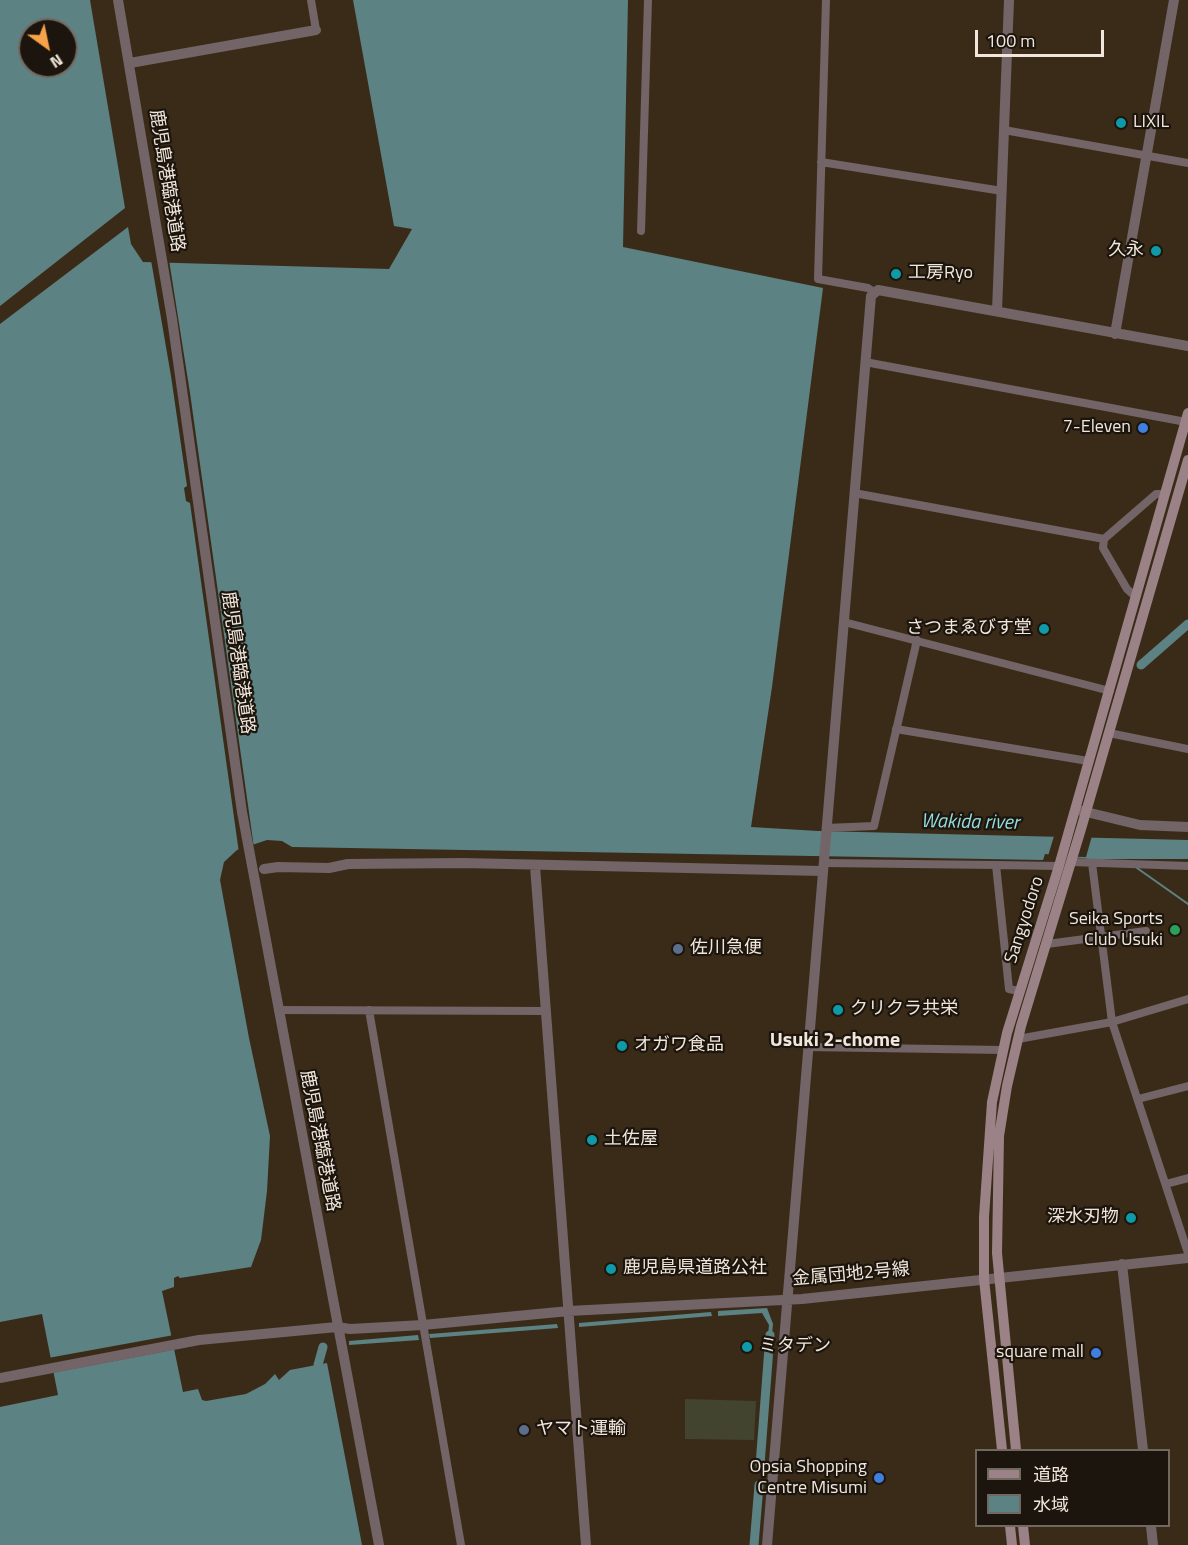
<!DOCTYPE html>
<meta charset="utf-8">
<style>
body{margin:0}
#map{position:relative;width:1188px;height:1545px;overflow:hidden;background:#3a2b19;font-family:"Titillium Web","Noto Sans JP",sans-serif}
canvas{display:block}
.legend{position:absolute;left:975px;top:1449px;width:195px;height:78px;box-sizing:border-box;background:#1c150d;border:2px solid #71695f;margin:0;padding:8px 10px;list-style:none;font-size:18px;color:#f0e6db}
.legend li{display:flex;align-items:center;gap:12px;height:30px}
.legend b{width:30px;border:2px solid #71695f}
.north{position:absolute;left:18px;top:18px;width:60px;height:60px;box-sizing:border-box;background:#1c150d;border:2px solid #71695f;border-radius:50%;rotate:147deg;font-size:16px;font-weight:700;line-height:24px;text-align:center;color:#f0e6db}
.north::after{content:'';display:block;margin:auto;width:21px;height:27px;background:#f7a149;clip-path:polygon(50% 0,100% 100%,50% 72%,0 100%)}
.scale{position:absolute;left:975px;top:30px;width:129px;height:27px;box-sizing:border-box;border:3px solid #f0e6db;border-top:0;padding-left:8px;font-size:18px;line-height:21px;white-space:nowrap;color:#f0e6db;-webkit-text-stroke:4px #1c150d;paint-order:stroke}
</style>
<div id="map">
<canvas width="1188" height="1545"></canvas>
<ul class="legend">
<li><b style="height:8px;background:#9a8286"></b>道路</li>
<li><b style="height:16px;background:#5c8283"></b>水域</li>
</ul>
<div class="north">N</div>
<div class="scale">100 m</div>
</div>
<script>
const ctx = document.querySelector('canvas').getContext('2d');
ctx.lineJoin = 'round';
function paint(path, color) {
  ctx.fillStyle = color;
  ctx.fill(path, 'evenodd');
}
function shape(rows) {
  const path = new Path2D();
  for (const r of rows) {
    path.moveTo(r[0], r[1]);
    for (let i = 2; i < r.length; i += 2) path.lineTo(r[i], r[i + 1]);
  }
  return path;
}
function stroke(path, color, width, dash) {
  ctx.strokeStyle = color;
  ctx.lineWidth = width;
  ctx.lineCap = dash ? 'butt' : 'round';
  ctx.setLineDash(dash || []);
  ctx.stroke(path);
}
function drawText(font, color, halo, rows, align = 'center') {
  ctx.font = font + ' "Titillium Web","Noto Sans JP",sans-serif';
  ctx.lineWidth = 4.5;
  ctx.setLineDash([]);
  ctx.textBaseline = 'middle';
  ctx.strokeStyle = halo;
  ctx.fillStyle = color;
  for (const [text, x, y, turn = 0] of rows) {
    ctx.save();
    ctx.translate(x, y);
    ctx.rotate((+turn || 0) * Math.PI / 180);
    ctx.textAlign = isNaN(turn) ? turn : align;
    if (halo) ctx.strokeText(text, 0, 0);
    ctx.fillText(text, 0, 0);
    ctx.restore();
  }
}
const green = shape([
 [685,1399,756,1401,754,1440,685,1439]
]);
const water = shape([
 [0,0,90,0,125,208,0,306],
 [30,30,66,30,66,66,30,66],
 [353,0,628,0,623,247,823,288,772,687,751,827,818,831,1188,840,1188,859,1089,859,1045,854,1043,860,292,847,282,841,267,840,237,850,224,862,220,880,249,1038,270,1136,267,1191,261,1240,251,1267,180,1278,178,1276,174,1278,174,1287,162,1291,183,1392,198,1389,202,1400,206,1401,246,1394,265,1384,275,1374,279,1380,290,1370,327,1363,362,1545,0,1545,0,1407,58,1395,42,1314,0,1322,0,324,128,227,131,244,143,262,389,269,412,229,394,226],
 [767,1308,773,1324,771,1345,767,1345,769,1325,762,1313,718,1316,718,1311],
 [711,1312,712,1316,579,1327,579,1323],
 [557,1324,558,1328,430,1338,429,1334],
 [418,1335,419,1340,349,1345,349,1341]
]);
const pier = shape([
 [151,260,169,260,190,393,254,848,239,853,190,503,186,501,184,488,187,486,171,376],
 [1054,836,1092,836,1086,857,1048,856],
 [174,1335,177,1349,51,1373,48,1358]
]);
const stream = shape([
 [1137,868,1188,904]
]);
const canal = shape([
 [1141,665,1188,624],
 [318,1365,323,1347],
 [760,1465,770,1335],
 [754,1545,759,1485]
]);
const minor = shape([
 [311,0,316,30],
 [826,0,818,279,868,288,874,292],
 [1004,130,1188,163],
 [821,162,1002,191],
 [641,231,648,0],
 [865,362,1186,422],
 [854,493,1104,539],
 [1136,597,1127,589,1103,548,1104,539,1156,494,1164,494],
 [844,622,1110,691],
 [896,729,1088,761],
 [1109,733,1188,749],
 [826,828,874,826,917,640],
 [1071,862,1188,866],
 [823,863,996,865,1009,989,1019,991],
 [1092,863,1112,1022,1188,1253],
 [996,865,1059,866],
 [1047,944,1146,931],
 [278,1010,545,1011],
 [369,1010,461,1545],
 [1018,1039,1112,1022,1188,999],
 [808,1047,1003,1050],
 [1138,1099,1188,1086],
 [1166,1184,1188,1178]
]);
const tertiary = shape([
 [118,0,172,319,242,812,379,1545],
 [130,63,316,30],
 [997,311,1009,0],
 [1115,334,1174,0],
 [1078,810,1140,825,1188,827],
 [535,866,586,1545],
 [264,869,278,867,329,868,348,864,463,863,822,871],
 [1122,1264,1143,1450],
 [0,1378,199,1340,337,1327,350,1329,423,1325,569,1311,802,1299,1188,1258],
 [1151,1526,1153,1545],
 [767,1545,871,296,878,290,1188,346]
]);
const secondary = shape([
 [1002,1450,984,1279,984,1217,992,1102,1007,1033,1059,866,1188,413],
 [1016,1450,997,1253,999,1136,1007,1086,1021,1026,1081,829,1188,460],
 [1010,1526,1012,1545],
 [1023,1526,1025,1545]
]);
const markers = [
 [1121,123,6,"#0f9aa8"],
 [1156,251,6,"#0f9aa8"],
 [896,274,6,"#0f9aa8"],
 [1143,428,6,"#3f7fe0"],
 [1044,629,6,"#0f9aa8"],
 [1175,930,6,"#2e9e5b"],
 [678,949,6,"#5c6f8a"],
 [838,1010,6,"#0f9aa8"],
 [622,1046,6,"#0f9aa8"],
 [592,1140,6,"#0f9aa8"],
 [1131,1218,6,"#0f9aa8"],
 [611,1269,6,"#0f9aa8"],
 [747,1347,6,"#0f9aa8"],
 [1096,1353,6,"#3f7fe0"],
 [524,1430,6,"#5c6f8a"],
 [879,1478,6,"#3f7fe0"]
];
const poiNames = [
 ["LIXIL",1133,123],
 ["久永",1144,251,"right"],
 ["工房Ryo",908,274],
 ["7-Eleven",1131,428,"right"],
 ["さつまゑびす堂",1032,629,"right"],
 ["Seika Sports",1163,920,"right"],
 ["Club Usuki",1163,941,"right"],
 ["佐川急便",690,949],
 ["クリクラ共栄",850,1010],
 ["オガワ食品",634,1046],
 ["土佐屋",604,1140],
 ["深水刃物",1119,1218,"right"],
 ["鹿児島県道路公社",623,1269],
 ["ミタデン",759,1347],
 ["square mall",1084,1353,"right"],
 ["ヤマト運輸",536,1430],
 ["Opsia Shopping",867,1468,"right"],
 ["Centre Misumi",867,1489,"right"]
];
const streetNames = [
 ["鹿児島港臨港道路",166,181,81],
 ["鹿児島港臨港道路",237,663,82],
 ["Sangyodoro",1025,920,-72],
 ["鹿児島港臨港道路",319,1141,79],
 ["金属団地2号線",851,1275,-5]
];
const waterNames = [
 ["Wakida river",970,823,1]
];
const neighbourhoodNames = [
 ["Usuki 2-chome",835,1041]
];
paint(green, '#42442f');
paint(water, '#5c8283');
paint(pier, '#3a2b19');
stroke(stream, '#5c8283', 2);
stroke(canal, '#5c8283', 9);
stroke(minor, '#736467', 8);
stroke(tertiary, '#736467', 10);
stroke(secondary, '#9a8286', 10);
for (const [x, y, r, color] of markers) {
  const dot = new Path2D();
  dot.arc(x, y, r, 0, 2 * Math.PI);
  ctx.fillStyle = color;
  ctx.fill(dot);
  stroke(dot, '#1c150d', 2);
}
drawText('18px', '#f0e6db', '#1c150d', poiNames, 'left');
drawText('18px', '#f0e6db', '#1c150d', streetNames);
drawText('italic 20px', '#94dcde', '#1c150d', waterNames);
drawText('bold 20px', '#f0e6db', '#1c150d', neighbourhoodNames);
</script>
